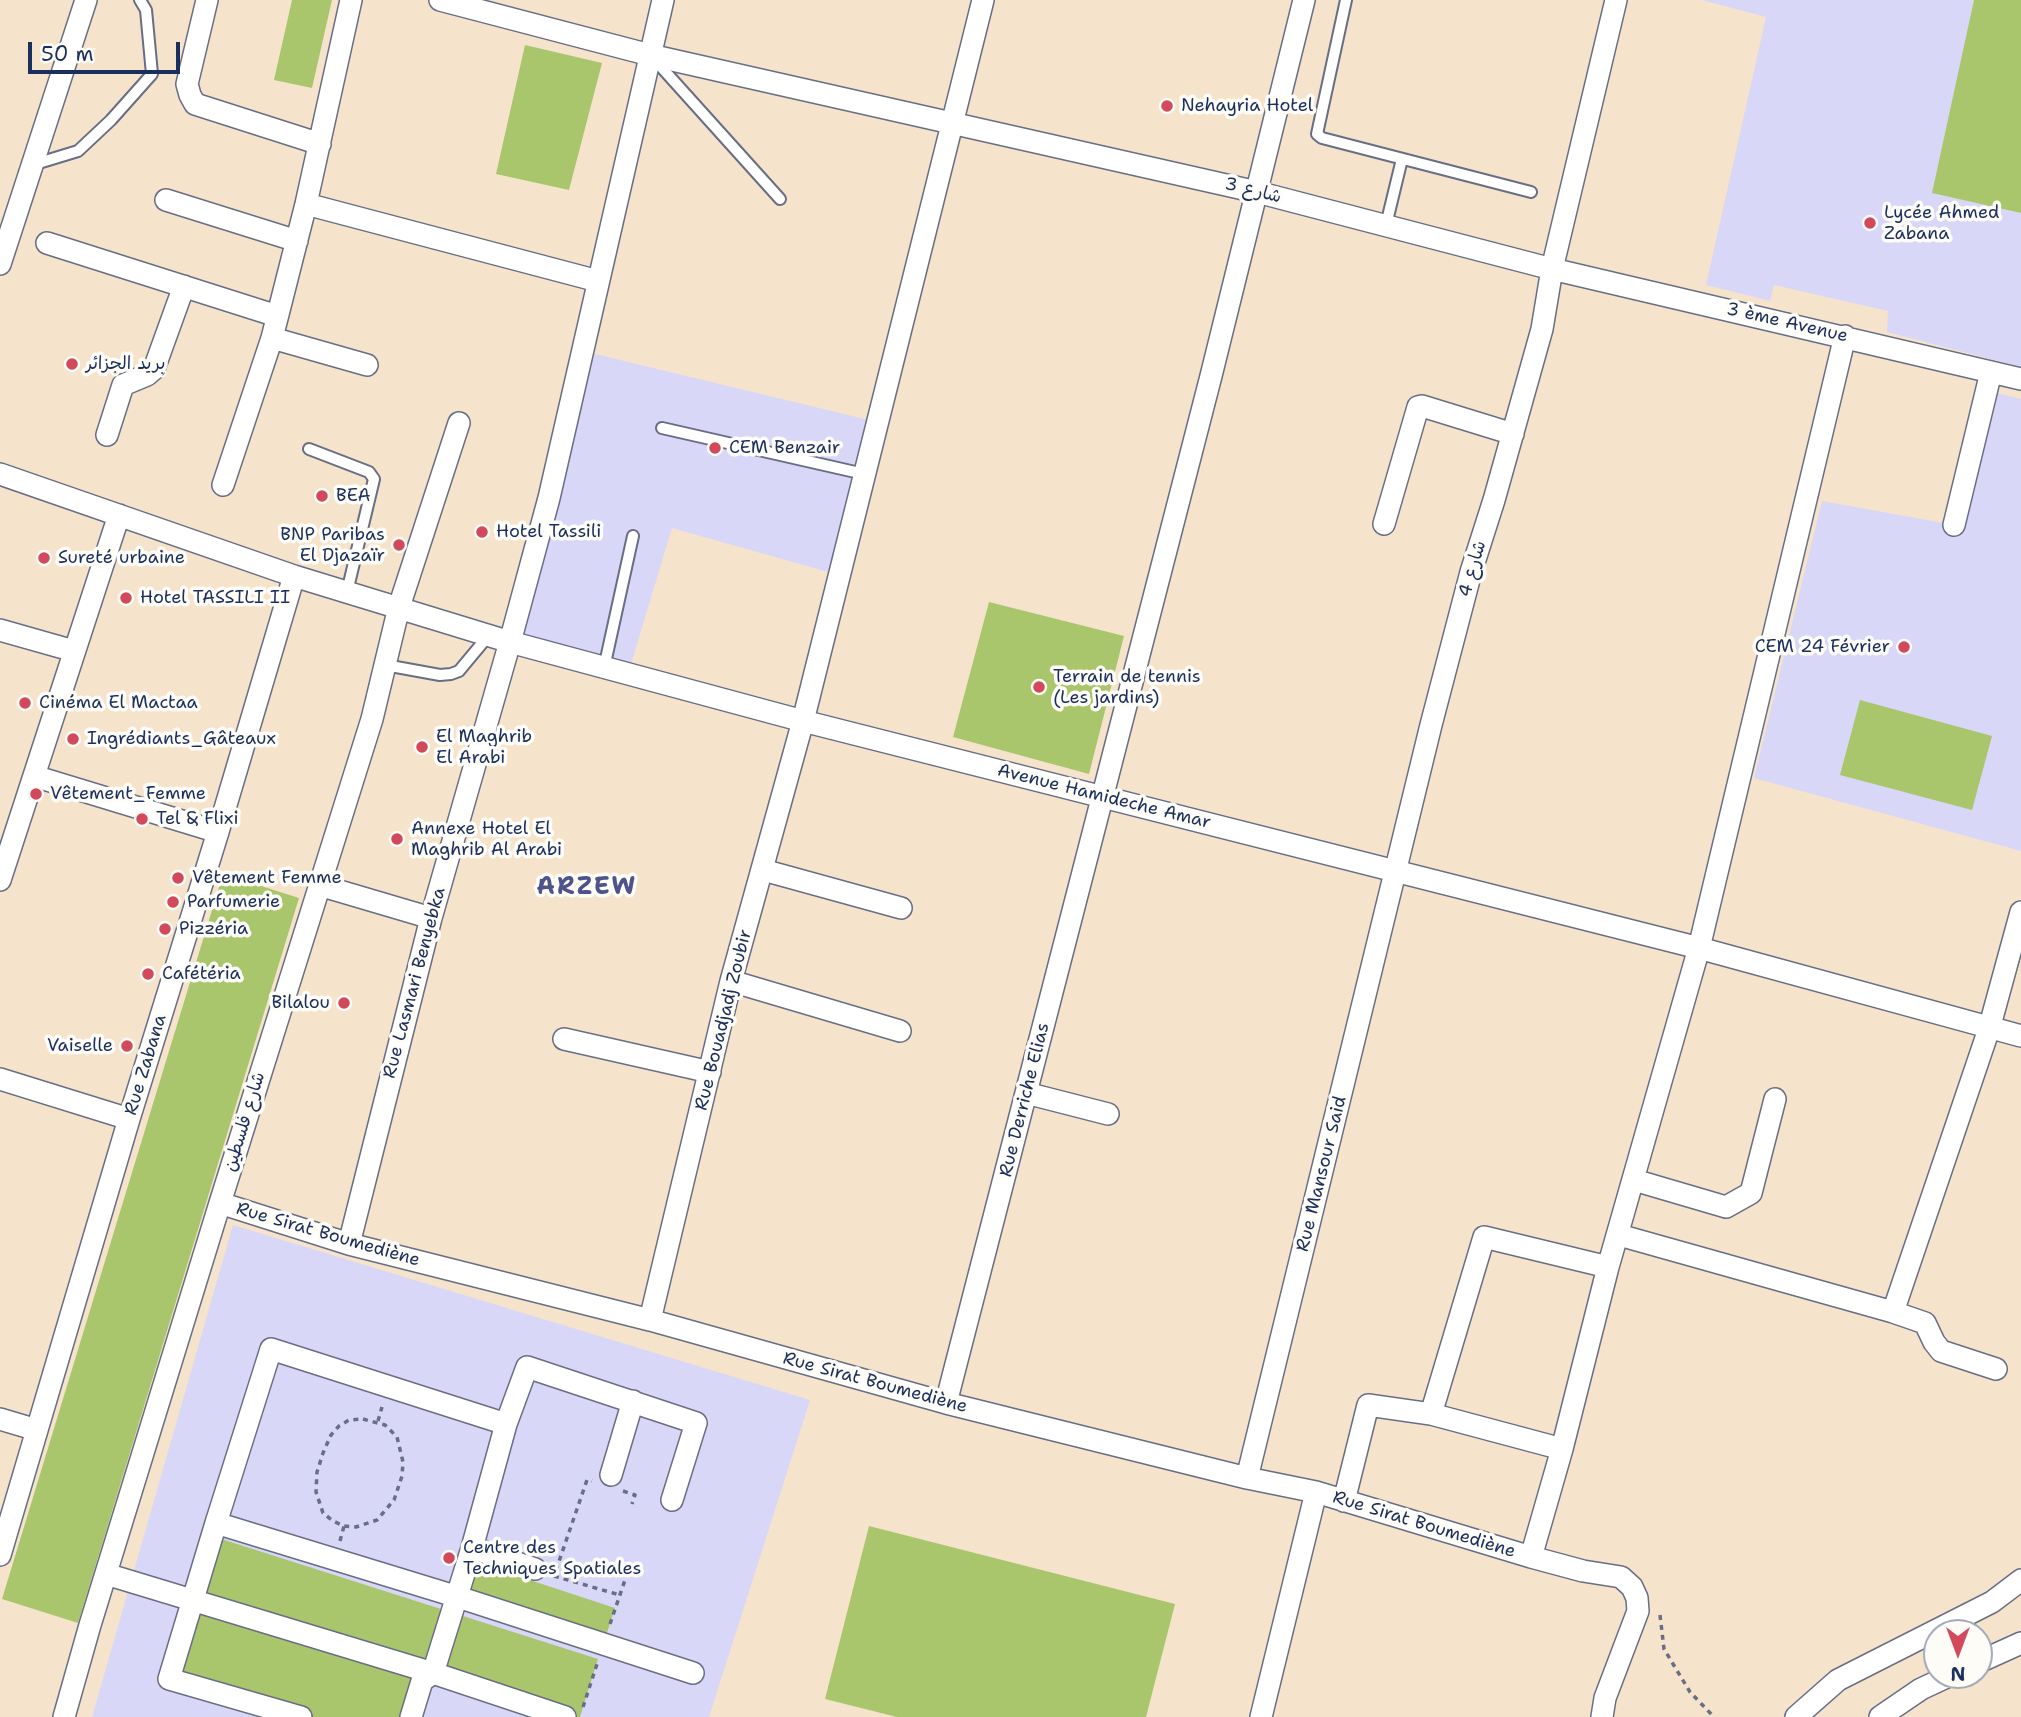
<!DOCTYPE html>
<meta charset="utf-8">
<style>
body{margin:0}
#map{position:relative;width:2021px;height:1717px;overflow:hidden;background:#f6e3cb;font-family:"Shantell Sans",sans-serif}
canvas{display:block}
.north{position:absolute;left:1923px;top:1619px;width:70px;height:70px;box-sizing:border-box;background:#fdfcf7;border:2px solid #a3aaba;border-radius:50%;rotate:180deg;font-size:19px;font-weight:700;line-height:28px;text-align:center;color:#1b2f5e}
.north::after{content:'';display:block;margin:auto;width:24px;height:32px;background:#d1495b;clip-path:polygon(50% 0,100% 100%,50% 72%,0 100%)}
.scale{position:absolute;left:28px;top:42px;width:152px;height:32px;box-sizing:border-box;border:4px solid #1b2f5e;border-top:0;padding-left:9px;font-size:21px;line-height:24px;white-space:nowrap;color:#1b2f5e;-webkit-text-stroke:5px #fdfcf7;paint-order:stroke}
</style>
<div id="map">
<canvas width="2021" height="1717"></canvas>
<div class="north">N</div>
<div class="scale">50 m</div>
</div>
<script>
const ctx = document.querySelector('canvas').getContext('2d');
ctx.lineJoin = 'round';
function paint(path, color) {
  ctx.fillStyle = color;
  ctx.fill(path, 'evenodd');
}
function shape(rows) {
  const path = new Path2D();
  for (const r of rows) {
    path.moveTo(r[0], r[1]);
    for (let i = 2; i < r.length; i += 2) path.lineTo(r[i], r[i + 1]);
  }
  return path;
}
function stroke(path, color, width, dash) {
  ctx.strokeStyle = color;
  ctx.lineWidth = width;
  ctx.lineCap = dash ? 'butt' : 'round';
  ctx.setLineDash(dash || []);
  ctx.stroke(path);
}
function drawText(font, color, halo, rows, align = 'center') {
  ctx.font = font + ' "Shantell Sans","Playpen Sans Arabic",sans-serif';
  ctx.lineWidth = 7;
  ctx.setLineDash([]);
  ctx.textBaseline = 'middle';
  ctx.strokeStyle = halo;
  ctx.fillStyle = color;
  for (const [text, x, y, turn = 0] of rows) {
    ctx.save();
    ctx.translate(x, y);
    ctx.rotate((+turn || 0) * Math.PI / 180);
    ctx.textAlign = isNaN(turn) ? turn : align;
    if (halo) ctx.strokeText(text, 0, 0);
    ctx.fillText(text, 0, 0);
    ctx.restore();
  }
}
const built = shape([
 [1702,0,2021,0,2021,367,1887,332,1888,311,1774,285,1770,301,1706,285,1766,17],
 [587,352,877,422,839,575,672,528,628,674,510,642],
 [1994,392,2021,399,2021,851,1754,778,1822,501,1949,524],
 [233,1225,810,1400,709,1717,92,1717]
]);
const green = shape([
 [292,0,332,0,312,88,274,80],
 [1974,0,2021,0,2021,213,1932,193],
 [525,45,602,63,569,190,496,174],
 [989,602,1124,636,1089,774,953,737],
 [1860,700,1992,736,1972,810,1840,775],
 [223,874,299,898,78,1623,2,1599],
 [869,1526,1175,1604,1146,1717,897,1717,825,1699],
 [212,1536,598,1659,580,1717,565,1717,191,1601],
 [469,1560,615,1608,603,1645,458,1597],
 [190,1610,422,1681,411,1717,301,1717,169,1679]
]);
const path = shape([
 [363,1419,385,1425,397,1437,403,1462,402,1476,394,1500,377,1520,356,1527,344,1526,333,1521,323,1513,316,1492,317,1472,323,1453,331,1435,339,1426,349,1420,363,1419],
 [378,1421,382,1407],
 [623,1491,635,1495,632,1504],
 [340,1541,344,1526],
 [556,1570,587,1480,592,1481],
 [554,1576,620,1595],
 [1660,1615,1664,1649,1690,1692,1714,1717],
 [610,1624,625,1580],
 [583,1707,598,1661]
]);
const lane = shape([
 [1346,0,1317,134,1322,138,1531,192],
 [653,58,780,199],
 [32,165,78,151,111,120,152,74,146,10,140,0],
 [1386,225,1402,159],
 [662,428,864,474],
 [309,449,369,472,374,479,347,592],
 [385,665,440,675,451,674,459,671,489,635],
 [604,668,633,536]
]);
const street = shape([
 [207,0,187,84,190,95,195,104,320,144],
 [440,0,650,55,1257,192,1552,269,2021,379],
 [166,200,297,241],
 [306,204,598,281],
 [47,243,277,316],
 [0,264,86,0],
 [272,338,367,365],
 [107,435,123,385,147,375,154,369,184,286],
 [0,474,294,576,510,642,803,721,1699,948,2021,1036],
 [223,485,272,338,306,204,351,0],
 [1384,524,1418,407,1422,406,1513,434],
 [1954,525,1991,372],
 [0,630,74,651],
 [34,776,218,832],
 [763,870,901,908],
 [0,880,119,515],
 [319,885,431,918],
 [731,981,900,1031],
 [564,1039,710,1072],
 [0,1079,129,1119],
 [1026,1093,1108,1114],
 [1634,1180,1726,1207,1751,1193,1775,1099],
 [220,1203,349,1244,650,1320,946,1403,1247,1478,1316,1492,1531,1557,1583,1571,1621,1577,1632,1587,1637,1598,1638,1611,1605,1698,1602,1717],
 [1619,1235,1893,1312,1989,1029,2021,912],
 [349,1244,431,918,510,642,549,498,663,0],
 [1893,1312,1925,1323,1934,1342,1941,1351,1996,1369],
 [650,1320,731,981,803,721,983,0],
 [946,1403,1211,376,1304,0],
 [1431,1414,1484,1237,1608,1267],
 [0,1419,37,1430],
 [611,1475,633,1401],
 [1247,1478,1431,725,1471,572,1494,500,1542,329,1552,269,1616,0],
 [1344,1501,1368,1405,1431,1414,1562,1449],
 [216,1523,271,1349,506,1424],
 [472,1548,535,1569],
 [0,1555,129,1119,218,832,294,576],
 [1531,1557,1562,1449,1608,1267,1699,948,1845,336],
 [106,1574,433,1673,565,1717],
 [1979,1662,2021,1643],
 [64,1717,90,1625,220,1203,372,719,399,607,459,423],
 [301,1717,169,1679,216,1523,458,1597,693,1673],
 [411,1717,422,1681,433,1673,472,1548,506,1424,527,1367,696,1423,672,1500],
 [1261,1717,1316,1492],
 [1796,1717,1838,1680,1992,1602,2021,1580],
 [1880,1717,1921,1689,1951,1675]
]);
const markers = [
 [1167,106,7,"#d1495b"],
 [1870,223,7,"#d1495b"],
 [72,364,7,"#d1495b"],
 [715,448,7,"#d1495b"],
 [322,496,7,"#d1495b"],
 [482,532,7,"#d1495b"],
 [399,545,7,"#d1495b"],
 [44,558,7,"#d1495b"],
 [126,598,7,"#d1495b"],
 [1904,647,7,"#d1495b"],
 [1039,687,7,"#d1495b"],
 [25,703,7,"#d1495b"],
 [73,739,7,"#d1495b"],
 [422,747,7,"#d1495b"],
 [36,794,7,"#d1495b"],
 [142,819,7,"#d1495b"],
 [397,839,7,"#d1495b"],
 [178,878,7,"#d1495b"],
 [173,902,7,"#d1495b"],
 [165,929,7,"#d1495b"],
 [148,974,7,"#d1495b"],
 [344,1003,7,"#d1495b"],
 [127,1046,7,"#d1495b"],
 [449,1558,7,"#d1495b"]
];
const poiNames = [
 ["Nehayria Hotel",1181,106],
 ["Lycée Ahmed",1884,213],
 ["Zabana",1884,234],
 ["بريد الجزائر",86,364],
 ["CEM Benzair",729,448],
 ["BEA",336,496],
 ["Hotel Tassili",496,532],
 ["BNP Paribas",385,535,"right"],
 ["El Djazaïr",385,556,"right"],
 ["Sureté urbaine",58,558],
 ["Hotel TASSILI II",140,598],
 ["CEM 24 Février",1890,647,"right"],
 ["Terrain de tennis",1053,677],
 ["(Les jardins)",1053,698],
 ["Cinéma El Mactaa",39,703],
 ["El Maghrib",436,737],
 ["El Arabi",436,758],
 ["Ingrédiants_Gâteaux",87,739],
 ["Vêtement_Femme",50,794],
 ["Tel & Flixi",156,819],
 ["Annexe Hotel El",411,829],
 ["Maghrib Al Arabi",411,850],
 ["Vêtement Femme",192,878],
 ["Parfumerie",187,902],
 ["Pizzéria",179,929],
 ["Cafétéria",162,974],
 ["Bilalou",330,1003,"right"],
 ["Vaiselle",113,1046,"right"],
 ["Centre des",463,1548],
 ["Techniques Spatiales",463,1569]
];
const streetNames = [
 ["شارع 3",1253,191,14],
 ["3 ème Avenue",1787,323,13],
 ["شارع 4",1473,569,-74],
 ["Avenue Hamideche Amar",1104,797,14],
 ["Rue Lasmari Benyebka",415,983,-75],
 ["Rue Bouadjadj Zoubir",724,1020,-76],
 ["Rue Zabana",146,1065,-73],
 ["Rue Derriche Elias",1025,1100,-76],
 ["شارع فلسطين",245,1122,-73],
 ["Rue Mansour Said",1322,1174,-76],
 ["Rue Sirat Boumediène",328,1235,16],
 ["Rue Sirat Boumediène",875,1383,15],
 ["Rue Sirat Boumediène",1424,1525,17]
];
const districtNames = [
 ["ARZEW",587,888]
];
paint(built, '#d8d7f8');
paint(green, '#aac66c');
stroke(lane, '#686e84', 14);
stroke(street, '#686e84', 24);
stroke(path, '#686e84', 3.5, [5, 5]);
stroke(lane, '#fff', 10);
stroke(street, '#fff', 21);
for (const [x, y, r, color] of markers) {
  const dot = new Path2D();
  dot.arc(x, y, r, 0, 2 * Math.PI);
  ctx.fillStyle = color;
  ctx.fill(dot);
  stroke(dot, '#fdfcf7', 2.5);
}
drawText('18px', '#1b2f5e', '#fdfcf7', poiNames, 'left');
drawText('18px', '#1b2f5e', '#fdfcf7', streetNames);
ctx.letterSpacing = '2px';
drawText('bold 24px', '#4e548b', '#fdfcf7', districtNames);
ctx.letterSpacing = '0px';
</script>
